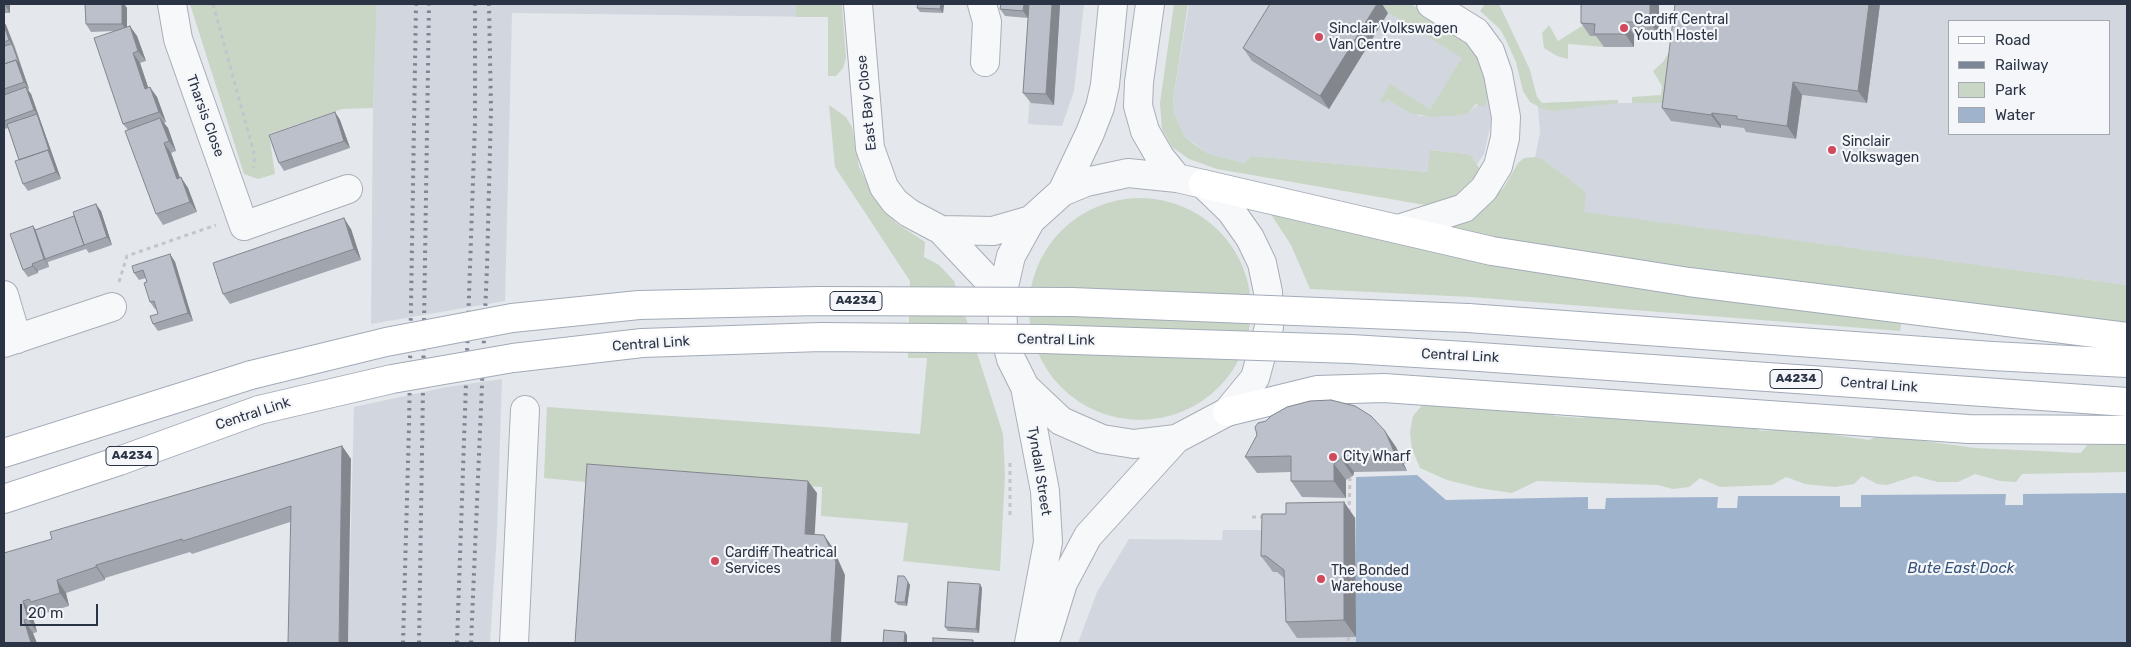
<!DOCTYPE html>
<style>
body{margin:0}
#map{position:relative;width:2131px;height:647px;overflow:hidden;background:#e4e7ec;font-family:Rubik,sans-serif}
canvas{display:block}
.frame{position:absolute;inset:0;border:5px solid #2b3445;pointer-events:none}
.legend{position:absolute;left:1948px;top:20px;width:162px;height:115px;box-sizing:border-box;background:#f4f6f9;border:1px solid #a4a8b1;margin:0;padding:6px 9px;list-style:none;font-size:15px;color:#2b3445}
.legend li{display:flex;align-items:center;gap:10px;height:25px}
.legend b{width:25px;border:1px solid #a4a8b1}
.scale{position:absolute;left:20px;top:604px;width:78px;height:22px;box-sizing:border-box;border:2px solid #2b3445;border-top:0;padding-left:6px;font-size:15px;line-height:18px;white-space:nowrap;color:#2b3445;-webkit-text-stroke:4px #f4f6f9;paint-order:stroke}
</style>
<div id="map">
<canvas width="2131" height="647"></canvas>
<div class="frame"></div>
<ul class="legend">
<li><b style="height:6px;background:#fff"></b>Road</li>
<li><b style="height:6px;background:#7d8696"></b>Railway</li>
<li><b style="height:14px;background:#c9d6c5"></b>Park</li>
<li><b style="height:14px;background:#9fb4cc"></b>Water</li>
</ul>
<div class="scale">20 m</div>
</div>
<script>
const ctx = document.querySelector('canvas').getContext('2d');
ctx.lineJoin = 'round';
function paint(path, color) {
  ctx.fillStyle = color;
  ctx.fill(path, 'evenodd');
}
function shape(rows) {
  const path = new Path2D();
  for (const r of rows) {
    if (r.length === 3) {
      path.moveTo(r[0] + r[2], r[1]);
      path.arc(r[0], r[1], r[2], 0, 2 * Math.PI);
      continue;
    }
    path.moveTo(r[0], r[1]);
    for (let i = 2; i < r.length; i += 2) path.lineTo(r[i], r[i + 1]);
  }
  return path;
}
function stroke(path, color, width, dash) {
  ctx.strokeStyle = color;
  ctx.lineWidth = width;
  ctx.lineCap = dash ? 'butt' : 'round';
  ctx.setLineDash(dash || []);
  ctx.stroke(path);
}
function drawText(font, color, halo, rows, align = 'center') {
  ctx.font = font + ' Rubik,sans-serif';
  ctx.lineWidth = 4.5;
  ctx.setLineDash([]);
  ctx.textBaseline = 'middle';
  ctx.strokeStyle = halo;
  ctx.fillStyle = color;
  for (const [text, x, y, turn = 0] of rows) {
    ctx.save();
    ctx.translate(x, y);
    ctx.rotate((+turn || 0) * Math.PI / 180);
    ctx.textAlign = isNaN(turn) ? turn : align;
    if (halo) ctx.strokeText(text, 0, 0);
    ctx.fillText(text, 0, 0);
    ctx.restore();
  }
}
const built = shape([
 [377,4,827,4,828,17,512,13,505,301,371,324,373,108],
 [1036,4,1084,4,1074,91,1062,126,1028,124],
 [1189,4,1374,4,1463,58,1430,109,1390,85,1387,99,1420,116,1469,112,1489,95,1491,123,1484,154,1477,164,1472,156,1466,154,1431,150,1429,172,1252,156,1244,163,1209,154,1185,137,1174,113,1173,100],
 [1679,4,2127,4,2127,285,1526,205,1540,132,1537,97,1542,103,1618,100,1618,103,1667,103],
 [1950,21,2110,21,2110,134,1950,134],
 [502,379,497,531,490,643,348,643,354,407,447,387],
 [1359,517,1361,643,1078,643,1097,592,1129,539,1222,540,1223,530,1265,530,1264,521]
]);
const green = shape([
 [190,4,377,4,373,108,342,109,269,134,275,174,258,179,244,174],
 [796,4,842,4,846,58,843,68,836,76,828,76,828,17,796,17],
 [1174,4,1188,4,1173,100,1174,113,1185,137,1195,145,1209,154,1244,163,1252,156,1428,172,1430,150,1466,154,1472,156,1479,168,1480,174,1474,187,1446,201,1425,205,1217,169,1189,159,1172,147,1162,129,1160,103],
 [1374,4,1411,4,1467,39,1487,68,1489,95,1484,107,1476,104,1469,112,1462,115,1432,117,1410,113,1387,99,1384,104,1380,101,1390,84,1430,109,1462,58],
 [1485,4,1499,4,1530,70,1537,97,1542,103,1618,100,1618,103,1554,111,1543,109,1530,102,1523,91,1516,62,1506,40,1500,29,1480,11],
 [1590,21,1604,37,1604,47,1568,44,1568,59,1557,56,1544,48,1542,33,1549,25,1558,41],
 [1675,42,1668,103,1632,103,1632,97,1661,95,1662,86,1653,71,1663,62],
 [829,105,846,117,852,127,859,167,878,203,896,223,925,242,924,257,939,265,954,281,1003,434,1005,475,1000,571,903,561,908,523,821,516,822,487,588,472,586,482,544,478,547,407,920,434,927,358,908,358,910,281,835,167],
 [1535,157,1542,159,1586,192,1584,212,2127,285,2127,324,1568,253,1452,228,1451,223,1493,199,1504,187,1518,163,1524,158],
 [1140,309,111],
 [1270,213,1902,319,1900,331,1470,297,1310,289,1291,245],
 [1424,403,1530,407,1555,416,1582,418,1596,413,1736,420,1761,431,1780,430,1796,425,1812,424,1834,435,1869,440,1883,434,1901,433,1917,440,1975,448,2081,453,2087,445,2127,442,2127,472,2022,474,2016,482,2000,481,1975,474,1958,482,1938,482,1915,476,1887,485,1877,484,1862,476,1854,484,1835,487,1805,484,1786,477,1772,485,1720,487,1700,478,1689,487,1673,489,1658,485,1537,481,1512,493,1479,488,1447,480,1420,468,1412,449,1410,432,1413,416]
]);
const water = shape([
 [1417,475,1446,500,1588,497,1588,509,1605,509,1606,498,1718,497,1717,508,1737,508,1738,496,1840,496,1840,507,1861,507,1861,495,2006,494,2005,505,2023,505,2023,494,2127,493,2127,643,1356,643,1356,477]
]);
const path = shape([
 [213,4,255,157,253,168],
 [119,282,127,256,216,225],
 [1403,462,1409,462],
 [1349,513,1350,478],
 [1010,515,1010,462],
 [1252,517,1264,517],
 [1348,637,1349,643]
]);
const minor = shape([
 [172,4,178,39,244,226,348,189],
 [858,4,870,148,884,187,895,202,909,213,941,230,1002,295],
 [982,4,987,22,985,62],
 [1150,4,1139,82,1138,106,1145,131,1160,157,1177,178],
 [1128,173,1177,178,1203,184,1231,211,1250,238,1262,263,1268,292,1269,327,1255,378,1227,412,1176,439,1134,444,1102,439,1061,421,1025,387,1011,359,1003,328,1002,295,1011,256,1031,220,1062,192,1086,182,1128,173],
 [1062,192,1090,133,1100,107,1105,85,1113,4],
 [1398,229,1464,208,1484,189,1498,166,1505,138,1506,117,1498,74,1490,51,1476,32,1431,4],
 [941,230,993,231,1031,220],
 [4,295,17,339],
 [4,343,112,307],
 [1025,387,1045,491,1048,542,1029,643],
 [1047,635,1063,583,1088,536,1176,439],
 [514,643,525,410]
]);
const major = shape([
 [1203,184,1492,251,1689,282,2127,337],
 [1468,318,1992,356,2127,363],
 [1465,356,2127,402],
 [1227,412,1317,390,1384,388,1968,429,2127,430],
 [4,453,251,375],
 [4,499,119,461,259,410]
]);
const rail = shape([
 [403,643,409,427,416,4],
 [419,643,429,4],
 [457,643,475,123,475,4],
 [471,643,487,267,491,109,489,4]
]);
const majorBridge = shape([
 [251,375,386,342,512,318,639,305,819,301,1072,302,1468,318],
 [259,410,392,379,513,358,642,343,821,337,1043,339,1351,349,1465,356]
]);
const wall = shape([
 [4,4,10,4,10,13,4,13],
 [85,4,124,4,127,8,127,27,137,36,146,61,140,63,148,87,157,97,166,122,164,123,168,128,176,151,171,153,180,178,188,188,197,212,163,225,156,214,128,130,123,124,115,31,91,32,86,24],
 [918,4,944,4,943,13,920,12,917,8],
 [1060,4,1054,105,1031,103,1023,93,1028,18,1005,16,1000,9],
 [1659,4,1659,35,1634,35,1634,47,1604,47,1596,36,1590,36,1581,23],
 [1880,4,1867,103,1802,95,1796,139,1746,132,1744,128,1721,125,1721,128,1671,121,1662,108],
 [1388,13,1329,109,1252,61,1243,48],
 [4,22,6,25,15,47,29,89,28,90,31,94,61,179,28,191,23,184,19,160,8,128,6,129,4,127],
 [335,112,340,120,350,148,284,171,279,163],
 [101,211,112,245,89,253,86,249,48,262,49,267,38,271,38,273,28,277,23,270,33,226,35,230],
 [351,229,361,260,230,304,223,294],
 [170,254,175,262,193,321,158,331,153,324,158,314,156,309,155,309,150,302,146,278,139,280,134,273],
 [1257,435,1396,447,1407,471,1354,472,1353,476,1346,480,1346,498,1302,497,1291,481,1291,472,1257,473,1245,457],
 [342,446,351,459,290,522,192,554,190,552,105,578,105,580,66,593,69,606,40,615,38,612,32,614,37,632,4,643,52,539],
 [1344,502,1355,518,1356,637,1297,638,1286,622,1284,578,1277,572,1273,572,1261,556,1286,514],
 [904,576,910,585,907,606,898,605,895,602],
 [982,588,979,633,948,631,945,627]
]);
const shadedWall = shape([
 [5,4,10,4,10,13,5,5],
 [122,4,124,4,127,8,127,31,122,24],
 [941,4,944,4,943,13,940,9],
 [1024,4,1029,4,1028,18,1023,11],
 [1052,4,1060,4,1054,105,1046,94],
 [1377,4,1382,4,1388,13,1329,109,1320,96],
 [1650,4,1659,4,1659,35,1650,22],
 [1869,4,1880,4,1867,103,1858,91],
 [4,22,6,25,29,89,24,82,16,60,12,44,9,40,4,25],
 [1625,22,1634,35,1634,47,1625,34],
 [130,26,137,36,146,61,138,51],
 [133,53,140,63,152,99,145,89],
 [1793,82,1802,95,1796,139,1787,126],
 [26,87,31,94,61,179,56,172,37,114,34,110],
 [150,87,157,97,166,122,159,112],
 [335,112,340,120,350,148,344,141],
 [1712,113,1721,125,1721,128,1711,115],
 [160,118,168,128,176,151,169,141],
 [164,143,171,153,184,189,177,179],
 [181,177,188,188,197,212,190,202],
 [96,204,101,211,112,245,107,237],
 [344,218,351,229,361,260,354,249],
 [33,226,38,233,45,259,49,267,44,259],
 [170,254,175,262,193,321,188,313],
 [32,264,38,271,38,273,33,266],
 [1385,431,1396,447,1407,471,1395,454],
 [342,446,351,459,348,643,339,643],
 [1342,456,1354,472,1353,476,1341,459],
 [1334,464,1346,480,1346,498,1334,481],
 [808,481,817,493,814,547,805,534],
 [1344,502,1355,518,1356,637,1344,620],
 [824,535,833,548,845,575,841,643,831,643],
 [96,565,105,578,105,580,96,567],
 [57,580,66,593,69,606,60,593],
 [908,582,910,585,907,606,905,602],
 [980,584,982,588,979,633,976,629],
 [23,601,32,614,37,632,28,619],
 [24,620,33,633,37,643,31,643],
 [905,632,907,635,907,643,904,643]
]);
const building = shape([
 [85,4,122,4,122,24,86,24,85,4],
 [918,4,941,4,940,9,917,8,918,4],
 [1001,4,1024,4,1023,11,1000,9,1001,4],
 [1029,4,1052,4,1046,94,1023,93,1029,4],
 [1270,4,1377,4,1320,96,1243,48,1270,4],
 [1581,4,1650,4,1650,22,1625,22,1625,34,1594,34,1595,24,1581,23,1581,4],
 [1675,4,1869,4,1858,91,1793,82,1787,126,1737,119,1737,116,1712,113,1711,115,1662,108,1675,4],
 [4,25,9,40,4,42,4,25],
 [130,26,138,51,133,53,145,89,150,87,159,112,123,124,94,38,130,26],
 [12,44,19,63,16,60,4,64,4,46,12,44],
 [16,60,24,82,4,89,4,64,16,60],
 [26,87,34,110,4,121,4,95,26,87],
 [335,112,344,141,279,163,269,135,335,112],
 [37,114,50,153,48,150,19,160,7,124,37,114],
 [160,118,169,141,164,143,177,179,181,177,190,202,156,214,125,131,160,118],
 [48,150,56,172,23,184,15,161,48,150],
 [96,204,107,237,84,245,73,212,96,204],
 [74,216,84,245,45,259,35,230,74,216],
 [344,218,354,249,223,294,213,263,344,218],
 [33,226,44,259,32,264,33,266,23,270,10,234,33,226],
 [170,254,188,313,153,324,150,316,158,314,154,301,150,302,144,283,147,282,143,270,134,273,132,266,170,254],
 [1331,400,1355,406,1371,416,1385,431,1395,454,1342,456,1341,459,1334,464,1334,481,1291,481,1291,456,1245,457,1257,435,1255,427,1258,423,1266,421,1271,416,1287,407,1310,401,1331,400],
 [342,446,339,643,288,643,291,506,183,541,182,539,96,565,96,567,57,580,60,593,31,602,29,599,23,601,28,619,24,620,31,643,4,643,4,553,52,539,50,532,342,446],
 [587,464,808,481,805,534,824,535,836,562,831,643,575,643,587,464],
 [1344,502,1344,620,1286,622,1284,570,1266,556,1261,556,1262,514,1286,514,1286,503,1344,502],
 [898,576,904,576,908,582,905,602,895,602,898,576],
 [948,582,980,584,976,629,945,627,948,582],
 [884,630,905,632,904,643,883,643,884,630],
 [933,638,973,640,973,643,933,643,933,638]
]);
const markers = [
 [1624,28,5,"#d1495b"],
 [1319,37,5,"#d1495b"],
 [1832,150,5,"#d1495b"],
 [1333,457,5,"#d1495b"],
 [715,561,5,"#d1495b"],
 [1321,579,5,"#d1495b"]
];
const shields = [
 [856,301,52],
 [1796,379,52],
 [132,456,52]
];
const shieldNames = [
 ["A4234",856,301],
 ["A4234",1796,379],
 ["A4234",132,456]
];
const poiNames = [
 ["Cardiff Central",1634,20],
 ["Youth Hostel",1634,36],
 ["Sinclair Volkswagen",1329,29],
 ["Van Centre",1329,45],
 ["Sinclair",1842,142],
 ["Volkswagen",1842,158],
 ["City Wharf",1343,457],
 ["Cardiff Theatrical",725,553],
 ["Services",725,569],
 ["The Bonded",1331,571],
 ["Warehouse",1331,587]
];
const streetNames = [
 ["East Bay Close",867,103,-96],
 ["Tharsis Close",205,116,70],
 ["Central Link",1056,340,1],
 ["Central Link",651,344,-4],
 ["Central Link",1460,356,3],
 ["Central Link",1879,385,4],
 ["Central Link",253,414,-18],
 ["Tyndall Street",1039,471,81]
];
const waterNames = [
 ["Bute East Dock",1961,569]
];
paint(built, '#d2d6de');
paint(green, '#c9d6c5');
paint(water, '#9fb4cc');
stroke(minor, '#a9aeb7', 30);
stroke(major, '#a3abb8', 30);
stroke(path, '#c2c5cb', 3, [4, 4]);
stroke(minor, '#f7f8fa', 28);
stroke(major, '#fff', 28);
stroke(rail, '#7d8696', 4, [2.5, 5]);
stroke(majorBridge, '#a3abb8', 30, []);
stroke(majorBridge, '#fff', 28);
paint(wall, '#a1a5ae');
paint(shadedWall, '#83868d');
paint(building, '#bbc0ca');
stroke(building, '#83868d', 1);
for (const [x, y, r, color] of markers) {
  const dot = new Path2D();
  dot.arc(x, y, r, 0, 2 * Math.PI);
  ctx.fillStyle = color;
  ctx.fill(dot);
  stroke(dot, '#f4f6f9', 2);
}
for (const [x, y, w] of shields) {
  const box = new Path2D();
  box.roundRect(x - w / 2, y - 9.5, w, 19, 4);
  ctx.fillStyle = '#f4f6f9';
  ctx.fill(box);
  stroke(box, '#2b3445', 1);
}
drawText('bold 12px', '#2b3445', null, shieldNames);
drawText('14px', '#2b3445', '#f4f6f9', poiNames, 'left');
drawText('14px', '#2b3445', '#f4f6f9', streetNames);
drawText('italic 15px', '#34527a', '#f4f6f9', waterNames);
</script>
